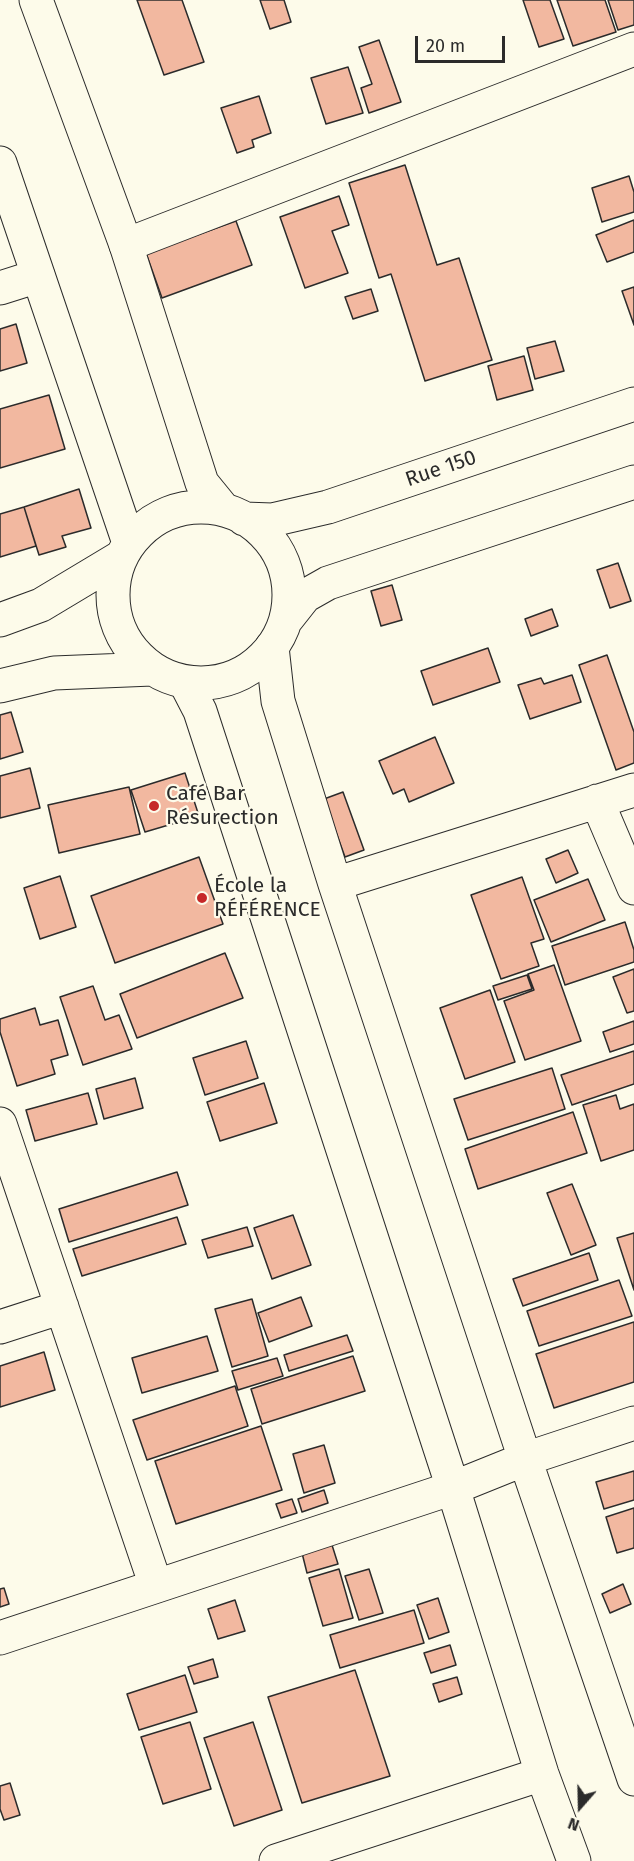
<!DOCTYPE html>
<meta charset="utf-8">
<style>
body{margin:0}
#map{position:relative;width:634px;height:1861px;overflow:hidden;background:#fdfbea;font-family:"Fira Sans",sans-serif}
canvas{display:block}
.north{position:absolute;left:550px;top:1777px;width:60px;height:60px;-webkit-text-stroke:4px #fdfbea;paint-order:stroke;rotate:200deg;font-size:16px;font-weight:700;line-height:24px;text-align:center;color:#2b2b2b}
.north::after{content:'';display:block;margin:auto;width:21px;height:27px;background:#2b2b2b;clip-path:polygon(50% 0,100% 100%,50% 72%,0 100%)}
.scale{position:absolute;left:415px;top:36px;width:90px;height:27px;box-sizing:border-box;border:3px solid #2b2b2b;border-top:0;padding-left:8px;font-size:18px;line-height:21px;white-space:nowrap;color:#2b2b2b;-webkit-text-stroke:4px #fdfbea;paint-order:stroke}
</style>
<div id="map">
<canvas width="634" height="1861"></canvas>
<div class="north">N</div>
<div class="scale">20 m</div>
</div>
<script>
const ctx = document.querySelector('canvas').getContext('2d');
ctx.lineJoin = 'round';
function paint(path, color) {
  ctx.fillStyle = color;
  ctx.fill(path, 'evenodd');
}
function shape(rows) {
  const path = new Path2D();
  for (const r of rows) {
    if (r.length === 3) {
      path.moveTo(r[0] + r[2], r[1]);
      path.arc(r[0], r[1], r[2], 0, 2 * Math.PI);
      continue;
    }
    path.moveTo(r[0], r[1]);
    for (let i = 2; i < r.length; i += 2) path.lineTo(r[i], r[i + 1]);
  }
  return path;
}
function stroke(path, color, width, dash) {
  ctx.strokeStyle = color;
  ctx.lineWidth = width;
  ctx.lineCap = dash ? 'butt' : 'round';
  ctx.setLineDash(dash || []);
  ctx.stroke(path);
}
function drawText(font, color, halo, rows, align = 'center') {
  ctx.font = font + ' "Fira Sans",sans-serif';
  ctx.lineWidth = 4.5;
  ctx.setLineDash([]);
  ctx.textBaseline = 'middle';
  ctx.strokeStyle = halo;
  ctx.fillStyle = color;
  for (const [text, x, y, turn = 0] of rows) {
    ctx.save();
    ctx.translate(x, y);
    ctx.rotate((+turn || 0) * Math.PI / 180);
    ctx.textAlign = isNaN(turn) ? turn : align;
    if (halo) ctx.strokeText(text, 0, 0);
    ctx.fillText(text, 0, 0);
    ctx.restore();
  }
}
const building = shape([
 [137,0,182,0,204,62,164,75,137,0],
 [260,0,284,0,291,22,270,29,260,0],
 [523,0,550,0,564,39,539,47,523,0],
 [557,0,605,0,616,32,573,46,557,0],
 [608,0,634,0,634,25,618,30,608,0],
 [379,40,401,102,369,113,361,88,372,84,359,47,379,40],
 [348,67,363,113,326,124,311,78,348,67],
 [259,96,271,133,252,140,254,147,237,153,221,108,259,96],
 [405,165,437,265,459,258,492,360,425,381,391,274,379,278,349,183,405,165],
 [629,176,634,192,634,212,602,222,592,188,629,176],
 [339,196,349,225,332,231,348,273,305,288,280,217,339,196],
 [634,220,634,252,607,262,596,235,634,220],
 [236,221,252,265,162,298,146,253,236,221],
 [634,287,634,325,622,291,634,287],
 [371,289,378,311,353,319,345,297,371,289],
 [16,324,27,363,0,371,0,329,16,324],
 [555,341,564,371,535,379,527,348,555,341],
 [524,356,533,390,497,400,488,366,524,356],
 [49,395,65,449,0,468,0,409,49,395],
 [79,489,91,528,62,536,66,547,39,555,24,507,79,489],
 [24,507,36,546,0,557,0,514,24,507],
 [618,563,631,601,610,608,597,570,618,563],
 [392,585,402,620,381,626,371,591,392,585],
 [552,609,558,626,531,636,525,619,552,609],
 [488,648,500,682,433,705,421,671,488,648],
 [607,655,634,732,634,763,616,770,579,665,607,655],
 [572,675,581,702,530,719,518,685,541,678,544,684,572,675],
 [11,712,23,752,0,759,0,715,11,712],
 [435,737,454,783,409,802,404,789,393,794,379,761,435,737],
 [30,768,40,808,0,818,0,776,30,768],
 [185,773,199,816,145,832,131,790,185,773],
 [129,787,140,834,59,853,48,805,129,787],
 [343,792,364,850,345,857,324,799,343,792],
 [568,850,578,873,556,883,546,859,568,850],
 [199,857,223,924,115,963,91,896,199,857],
 [60,876,76,927,40,939,24,888,60,876],
 [522,877,544,939,531,943,539,966,501,979,471,895,522,877],
 [588,879,605,920,551,942,534,900,588,879],
 [625,922,634,950,634,962,565,985,552,946,625,922],
 [225,953,243,998,137,1038,120,994,225,953],
 [554,965,581,1041,525,1060,504,1001,534,990,528,974,554,965],
 [634,969,634,1011,627,1013,613,977,634,969],
 [527,975,532,989,498,1000,493,986,527,975],
 [93,986,105,1020,119,1015,132,1049,83,1065,60,997,93,986],
 [490,990,515,1062,465,1079,440,1008,490,990],
 [35,1008,40,1025,58,1020,68,1055,51,1060,55,1074,17,1086,0,1032,0,1019,35,1008],
 [634,1021,634,1044,610,1052,603,1032,634,1021],
 [246,1041,258,1078,205,1095,193,1058,246,1041],
 [634,1051,634,1084,572,1105,561,1075,634,1051],
 [552,1068,565,1109,468,1140,454,1099,552,1068],
 [135,1078,143,1108,104,1119,96,1089,135,1078],
 [264,1083,277,1123,220,1141,207,1102,264,1083],
 [88,1093,97,1124,35,1141,26,1110,88,1093],
 [616,1095,620,1109,634,1104,634,1150,601,1161,583,1105,616,1095],
 [573,1112,587,1153,478,1189,465,1149,573,1112],
 [177,1172,188,1205,69,1242,59,1209,177,1172],
 [572,1184,596,1245,571,1255,547,1193,572,1184],
 [293,1215,311,1265,272,1279,254,1228,293,1215],
 [177,1217,186,1244,82,1276,73,1249,177,1217],
 [247,1227,253,1246,208,1258,202,1240,247,1227],
 [634,1233,634,1290,617,1238,634,1233],
 [589,1253,598,1280,523,1306,513,1279,589,1253],
 [619,1280,632,1316,539,1346,527,1311,619,1280],
 [301,1297,312,1326,269,1342,258,1313,301,1297],
 [252,1299,268,1356,232,1367,215,1309,252,1299],
 [634,1322,634,1382,554,1408,536,1354,634,1322],
 [347,1335,353,1351,289,1371,284,1355,347,1335],
 [207,1336,218,1371,142,1393,132,1358,207,1336],
 [44,1352,55,1390,0,1407,0,1366,44,1352],
 [353,1356,365,1391,262,1424,251,1389,353,1356],
 [277,1358,283,1376,238,1390,232,1371,277,1358],
 [235,1386,248,1426,147,1460,133,1420,235,1386],
 [261,1426,282,1490,176,1524,155,1461,261,1426],
 [324,1445,335,1483,304,1493,293,1454,324,1445],
 [634,1471,634,1500,604,1509,596,1482,634,1471],
 [324,1490,328,1503,302,1512,298,1499,324,1490],
 [292,1499,297,1513,281,1518,276,1504,292,1499],
 [634,1508,634,1548,617,1553,606,1517,634,1508],
 [332,1545,338,1564,307,1573,302,1553,332,1545],
 [339,1569,353,1618,323,1626,309,1578,339,1569],
 [369,1569,383,1613,359,1620,345,1576,369,1569],
 [623,1584,631,1604,610,1613,602,1594,623,1584],
 [4,1588,9,1604,0,1607,0,1589,4,1588],
 [438,1598,449,1632,429,1639,417,1605,438,1598],
 [235,1600,245,1631,218,1639,208,1609,235,1600],
 [414,1610,424,1643,340,1668,330,1635,414,1610],
 [450,1645,456,1665,431,1673,424,1653,450,1645],
 [213,1659,218,1677,194,1684,188,1667,213,1659],
 [355,1670,390,1776,302,1803,268,1697,355,1670],
 [185,1675,197,1712,139,1730,127,1694,185,1675],
 [457,1677,462,1694,439,1702,433,1684,457,1677],
 [190,1722,211,1789,163,1804,141,1737,190,1722],
 [253,1722,282,1810,234,1826,204,1738,253,1722],
 [10,1783,20,1815,4,1820,0,1809,0,1786,10,1783]
]);
const minor = shape([
 [126,245,634,49],
 [0,288,38,276],
 [272,647,278,701,335,884,525,1459,634,1779],
 [185,682,200,711,453,1488,542,1774,574,1861],
 [597,801,634,888],
 [335,884,634,790],
 [0,1124,156,1586],
 [0,1327,62,1307],
 [0,1638,453,1488,525,1459,634,1423],
 [276,1861,542,1774]
]);
const major = shape([
 [36,0,126,245,202,483,224,510],
 [0,163,129,543],
 [201,595,88],
 [244,519,272,520,328,507,634,404],
 [0,620,41,605,121,557],
 [286,620,305,596,328,583,634,482],
 [0,686,54,673,152,669]
]);
const markers = [
 [154,806,6,"#c62828"],
 [202,898,6,"#c62828"]
];
const streetNames = [
 ["Rue 150",441,469,-19]
];
const poiNames = [
 ["Café Bar",166,794],
 ["Résurection",166,818],
 ["École la",214,886],
 ["RÉFÉRENCE",214,910]
];
paint(building, '#f2b8a0');
stroke(building, '#2b2b2b', 1.5);
stroke(minor, '#2b2b2b', 35);
stroke(major, '#2b2b2b', 35);
stroke(minor, '#fdfbea', 33);
stroke(major, '#fdfbea', 33);
for (const [x, y, r, color] of markers) {
  const dot = new Path2D();
  dot.arc(x, y, r, 0, 2 * Math.PI);
  ctx.fillStyle = color;
  ctx.fill(dot);
  stroke(dot, '#fdfbea', 2);
}
drawText('21px', '#2b2b2b', '#fdfbea', streetNames);
drawText('21px', '#2b2b2b', '#fdfbea', poiNames, 'left');
</script>
